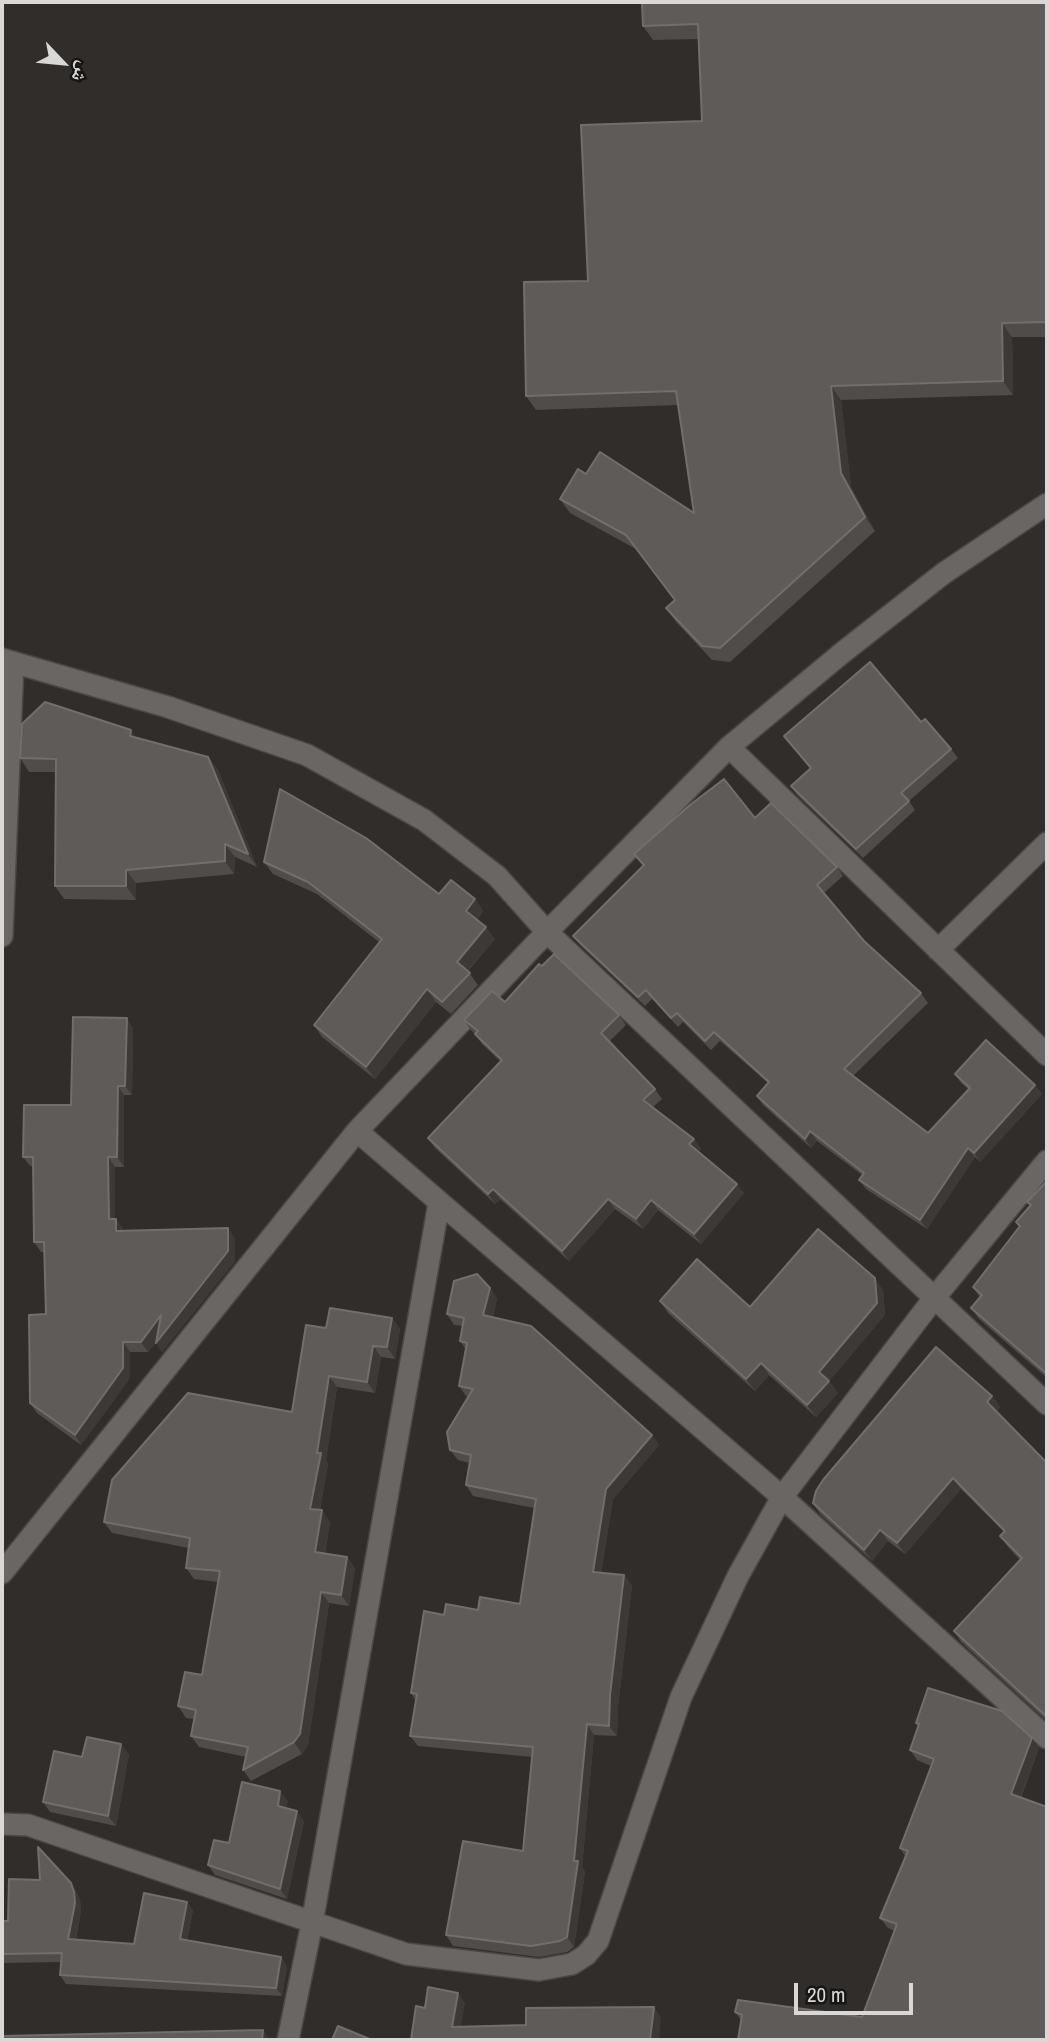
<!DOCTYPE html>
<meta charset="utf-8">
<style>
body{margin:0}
#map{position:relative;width:1049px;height:2042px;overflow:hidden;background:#302d2b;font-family:"Archivo Narrow","Noto Naskh Arabic",sans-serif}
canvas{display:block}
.frame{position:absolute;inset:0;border:4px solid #dad8d6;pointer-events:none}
.north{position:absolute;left:28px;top:28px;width:70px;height:70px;-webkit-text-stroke:5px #171615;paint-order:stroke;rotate:116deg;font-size:19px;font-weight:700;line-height:28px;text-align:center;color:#dad8d6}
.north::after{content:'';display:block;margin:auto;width:24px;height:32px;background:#dad8d6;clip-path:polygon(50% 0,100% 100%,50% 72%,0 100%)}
.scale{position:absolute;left:794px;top:1983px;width:119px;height:32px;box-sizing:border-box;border:4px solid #dad8d6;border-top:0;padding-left:9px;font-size:21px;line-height:24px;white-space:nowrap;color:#dad8d6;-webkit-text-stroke:5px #171615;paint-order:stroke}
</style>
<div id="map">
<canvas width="1049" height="2042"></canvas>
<div class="frame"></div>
<div class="north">ش</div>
<div class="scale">20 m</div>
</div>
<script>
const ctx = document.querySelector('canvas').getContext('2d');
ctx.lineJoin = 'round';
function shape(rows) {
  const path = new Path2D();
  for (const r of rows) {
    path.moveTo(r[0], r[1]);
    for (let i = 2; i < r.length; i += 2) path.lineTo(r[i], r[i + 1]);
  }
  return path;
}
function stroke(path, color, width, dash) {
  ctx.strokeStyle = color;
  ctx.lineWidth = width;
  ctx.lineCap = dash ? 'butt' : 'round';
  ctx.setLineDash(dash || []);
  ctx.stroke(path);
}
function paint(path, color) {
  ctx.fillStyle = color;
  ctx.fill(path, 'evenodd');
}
const street = shape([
 [2,659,168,707,307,755,424,820,497,876,547,932,1047,1404],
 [729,747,1047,1055],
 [2,936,13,662],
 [938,950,1047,843],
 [357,1131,782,1497,1047,1738],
 [2,1573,357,1131,547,932,729,747,842,653,944,573,1047,504],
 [2,1824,28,1825,406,1954,539,1970,572,1964,586,1955,598,1941,681,1697,738,1576,782,1497,935,1297,1047,1161],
 [288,2040,312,1923,439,1203]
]);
const wall = shape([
 [1047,2,1047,337,1012,337,1013,395,841,400,851,487,875,531,730,662,712,660,676,622,666,608,675,601,636,549,570,513,560,499,586,474,694,513,678,405,536,410,526,396,588,281,702,121,698,39,653,40,643,26],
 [921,722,951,749,958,758,909,801,915,810,863,858,797,795,791,786,811,768,784,736],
 [137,738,208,757,218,770,257,867,235,857,234,874,136,883,136,900,64,899,55,886,56,772,29,772,20,758],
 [755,818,837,867,843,876,824,893,864,941,921,993,928,1003,853,1076,928,1133,968,1089,961,1083,955,1074,1035,1085,1042,1094,980,1162,975,1157,927,1229,866,1189,859,1180,862,1175,817,1141,811,1148,763,1105,757,1096,768,1083,720,1041,711,1050,683,1022,678,1027,652,999,645,1006,580,945,573,936,643,866,634,854],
 [264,862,439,894,475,899,483,911,477,920,495,939,468,971,478,985,451,1014,436,1002,375,1079,322,1037,314,1025,379,942,317,894,273,874],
 [542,966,619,1015,626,1025,610,1041,655,1089,662,1099,653,1107,694,1139,701,1149,698,1152,744,1193,701,1244,658,1210,643,1229,615,1209,569,1261,500,1199,495,1204,435,1148,428,1138,500,1061,482,1044,475,1034,471,1030,464,1020,505,1002],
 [133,1028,132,1095,124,1095,124,1167,115,1167,115,1219,123,1229,123,1231,235,1238,235,1261,162,1352,156,1342,148,1352,130,1352,130,1378,81,1445,37,1413,30,1403,46,1314,45,1252,41,1252,34,1242,33,1166,30,1166,23,1157,71,1105],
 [1047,1181,1047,1378,979,1319,971,1308,980,1298,973,1287,1020,1227,1016,1222,1030,1206,1027,1202],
 [490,1288,497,1298,493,1317,652,1435,659,1445,613,1499,601,1573,624,1575,632,1586,618,1706,617,1736,594,1735,582,1867,585,1872,574,1947,567,1952,539,1957,453,1946,446,1935,523,1851,532,1757,418,1746,410,1736,416,1701,411,1693,444,1615,520,1604,534,1508,473,1496,466,1485,470,1463,458,1460,450,1450,468,1397,466,1396,459,1386,466,1350,460,1341,463,1326,454,1325,447,1314],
 [883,1290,885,1315,829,1381,838,1393,816,1417,769,1375,755,1391,668,1313,660,1301,750,1307],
 [392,1318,400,1329,395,1359,381,1357,375,1393,337,1387,326,1460,328,1464,320,1510,330,1522,325,1554,347,1557,355,1569,349,1606,329,1603,308,1745,302,1754,251,1781,243,1770,246,1757,199,1747,191,1736,194,1719,186,1718,178,1706,202,1675,218,1582,194,1579,186,1568,189,1548,112,1533,104,1522,292,1412,326,1328],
 [992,1396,1000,1407,997,1411,1047,1463,1047,1721,961,1642,954,1631,1020,1560,1008,1547,1000,1536,1004,1532,961,1489,905,1554,888,1541,872,1561,821,1515,813,1503],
 [916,1723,1032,1738,1039,1748,1021,1798,1047,2040,741,2020,735,2012,862,2017,895,1931,888,1928,880,1918,905,1856,900,1848,931,1766,917,1760,910,1750,918,1726],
 [129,1754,116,1826,50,1812,43,1802,82,1757],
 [288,1801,286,1808,304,1821,287,1899,215,1875,208,1865,229,1843],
 [71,1883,76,1891,80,1900,81,1911,76,1939,134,1944,193,1910,187,1941,281,1957,287,1966,282,1996,66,1984,60,1975,61,1962,2,1963,2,1921,8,1921]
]);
const shadedWall = shape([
 [1002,323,1012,337,1013,395,1003,381],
 [831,386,841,400,851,487,875,531,865,517,841,473],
 [131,730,140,743,130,736],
 [208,757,218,770,257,867,248,854],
 [225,844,235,857,234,874,225,861],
 [126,870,136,883,136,900,126,886],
 [475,899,483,911,474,923,466,911],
 [486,927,495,939,465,974,457,962],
 [427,989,436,1002,375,1079,366,1067],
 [127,1018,133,1028,132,1095,125,1086],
 [1035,1085,1042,1094,980,1162,974,1153],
 [118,1086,124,1095,124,1167,117,1157],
 [810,1131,817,1141,811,1148,805,1139],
 [694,1139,701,1149,696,1154,689,1144],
 [968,1148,975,1157,927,1229,920,1220],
 [108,1157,115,1167,115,1229,109,1219],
 [737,1184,744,1193,701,1244,694,1234],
 [493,1189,500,1199,495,1204,488,1194],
 [608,1199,615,1209,569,1261,562,1251],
 [651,1200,658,1210,643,1229,636,1219],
 [116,1219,123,1229,123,1241,116,1231],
 [228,1228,235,1238,235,1261,162,1352,156,1343],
 [875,1278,883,1290,885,1315,829,1381,838,1393,816,1417,807,1405,819,1372],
 [490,1288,497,1298,491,1325,483,1315],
 [161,1315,168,1325,148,1352,141,1342],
 [392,1318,400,1329,395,1359,387,1347],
 [123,1342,130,1352,130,1378,81,1445,75,1435],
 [373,1346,381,1357,375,1393,367,1382],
 [761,1363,769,1375,755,1391,746,1379],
 [329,1376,337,1387,326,1460,328,1464,318,1520,310,1509,317,1453],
 [992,1396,1000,1407,995,1413,987,1402],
 [652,1435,659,1445,613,1499,600,1583,593,1572,606,1489],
 [953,1478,961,1489,905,1554,897,1543],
 [322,1510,330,1522,323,1564,315,1552],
 [880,1530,888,1541,872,1561,864,1550],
 [347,1557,355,1569,349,1606,341,1595],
 [624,1575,632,1586,618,1706,617,1736,609,1726,610,1695],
 [321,1592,329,1603,308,1745,302,1754,294,1742],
 [587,1724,594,1735,582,1867,585,1872,574,1947,567,1937],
 [1032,1738,1039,1748,1018,1804,1011,1794],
 [121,1744,129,1754,116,1826,108,1816],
 [280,1791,288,1801,285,1816,278,1806],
 [297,1811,304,1821,287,1899,280,1889],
 [71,1883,76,1891,80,1900,81,1911,74,1947,68,1939],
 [187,1902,193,1910,186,1948,180,1939],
 [281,1957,287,1966,282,1996,276,1988],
 [458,1993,465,2003,459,2037,452,2027],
 [654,2007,661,2017,659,2040,650,2040],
 [263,2030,270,2040,262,2040]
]);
const building = shape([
 [642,2,1047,2,1047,322,1002,323,1003,381,831,386,841,473,865,517,720,648,702,646,666,608,675,600,626,535,560,499,578,469,586,474,600,452,694,513,676,391,526,396,524,282,588,281,581,125,702,121,698,24,643,26,642,2],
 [870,662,921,722,925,719,951,749,901,793,909,801,856,849,791,786,811,768,784,736,870,662],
 [45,702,131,730,130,736,208,757,248,854,225,844,225,861,126,870,126,886,55,886,56,759,20,758,22,724,45,702],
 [724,779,755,818,771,803,837,867,817,885,864,941,921,993,844,1069,928,1133,970,1088,955,1074,986,1040,1035,1085,974,1153,968,1148,920,1220,859,1180,864,1173,810,1131,805,1139,757,1096,769,1082,714,1032,705,1041,677,1013,671,1018,646,990,638,997,573,936,644,865,634,854,690,805,724,779],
 [280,789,366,838,439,894,451,880,475,899,466,911,486,927,457,962,470,973,442,1002,427,989,366,1067,314,1025,382,939,308,882,264,862,280,789],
 [554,954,619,1015,601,1033,655,1089,643,1100,694,1139,689,1144,737,1184,694,1234,651,1200,636,1219,608,1199,562,1251,493,1189,488,1194,428,1138,502,1060,475,1034,478,1031,464,1020,492,991,505,1002,539,964,542,966,554,954],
 [73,1017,127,1018,125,1086,118,1086,117,1157,108,1157,109,1219,116,1219,116,1231,228,1228,228,1251,156,1343,161,1315,141,1342,123,1342,123,1368,75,1435,30,1403,29,1315,46,1314,44,1242,34,1242,33,1157,23,1157,24,1105,71,1105,73,1017],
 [1047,1181,1047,1374,971,1308,982,1295,973,1287,1020,1226,1016,1222,1031,1205,1027,1202,1047,1181],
 [818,1229,875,1278,877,1303,819,1372,829,1381,807,1405,761,1363,746,1379,660,1301,697,1259,750,1307,818,1229],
 [477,1274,490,1288,483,1315,531,1326,652,1435,606,1489,593,1572,624,1575,610,1695,609,1726,587,1724,574,1861,578,1861,567,1937,560,1941,531,1946,446,1935,463,1841,523,1851,533,1747,410,1736,417,1694,411,1693,424,1611,444,1615,446,1604,478,1610,480,1597,520,1604,536,1499,466,1485,471,1455,450,1450,447,1432,473,1389,459,1386,467,1343,460,1341,464,1318,447,1314,454,1281,477,1274],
 [330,1308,392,1318,387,1347,373,1346,367,1382,329,1376,317,1453,321,1453,310,1509,322,1510,315,1552,347,1557,341,1595,321,1592,300,1734,294,1742,243,1770,248,1747,191,1736,196,1710,178,1706,185,1672,202,1675,220,1571,186,1568,190,1538,104,1522,112,1480,188,1393,292,1412,306,1325,326,1328,330,1308],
 [936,1347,992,1396,987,1402,1047,1463,1047,1717,954,1631,1022,1558,1000,1536,1005,1531,953,1478,897,1543,880,1530,864,1550,813,1503,816,1491,823,1480,936,1347],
 [928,1688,1002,1711,1032,1738,1011,1794,1047,1807,1047,2040,738,2040,742,2015,735,2012,738,2000,862,2017,897,1924,880,1918,908,1851,900,1848,934,1759,910,1750,919,1724,916,1723,928,1688],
 [87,1737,121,1744,108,1816,43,1802,54,1751,82,1757,87,1737],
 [242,1782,280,1791,278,1806,297,1811,280,1889,208,1865,214,1840,229,1843,242,1782],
 [38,1847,71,1883,74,1892,75,1903,68,1939,134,1944,144,1893,187,1902,180,1939,281,1957,276,1988,60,1975,62,1953,2,1954,2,1921,8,1921,9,1879,40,1880,38,1847],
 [428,1987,458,1993,452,2027,526,2025,526,2008,654,2007,650,2040,411,2040,416,2006,425,2008,428,1987],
 [338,2026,372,2040,332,2040,338,2026],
 [263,2030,262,2040,2,2040,2,2036,263,2030]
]);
stroke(street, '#4a4846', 24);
stroke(street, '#696663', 21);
paint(wall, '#4f4c4a');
paint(shadedWall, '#3d3937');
paint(building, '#5e5b59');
stroke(building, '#726e6c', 2);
</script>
